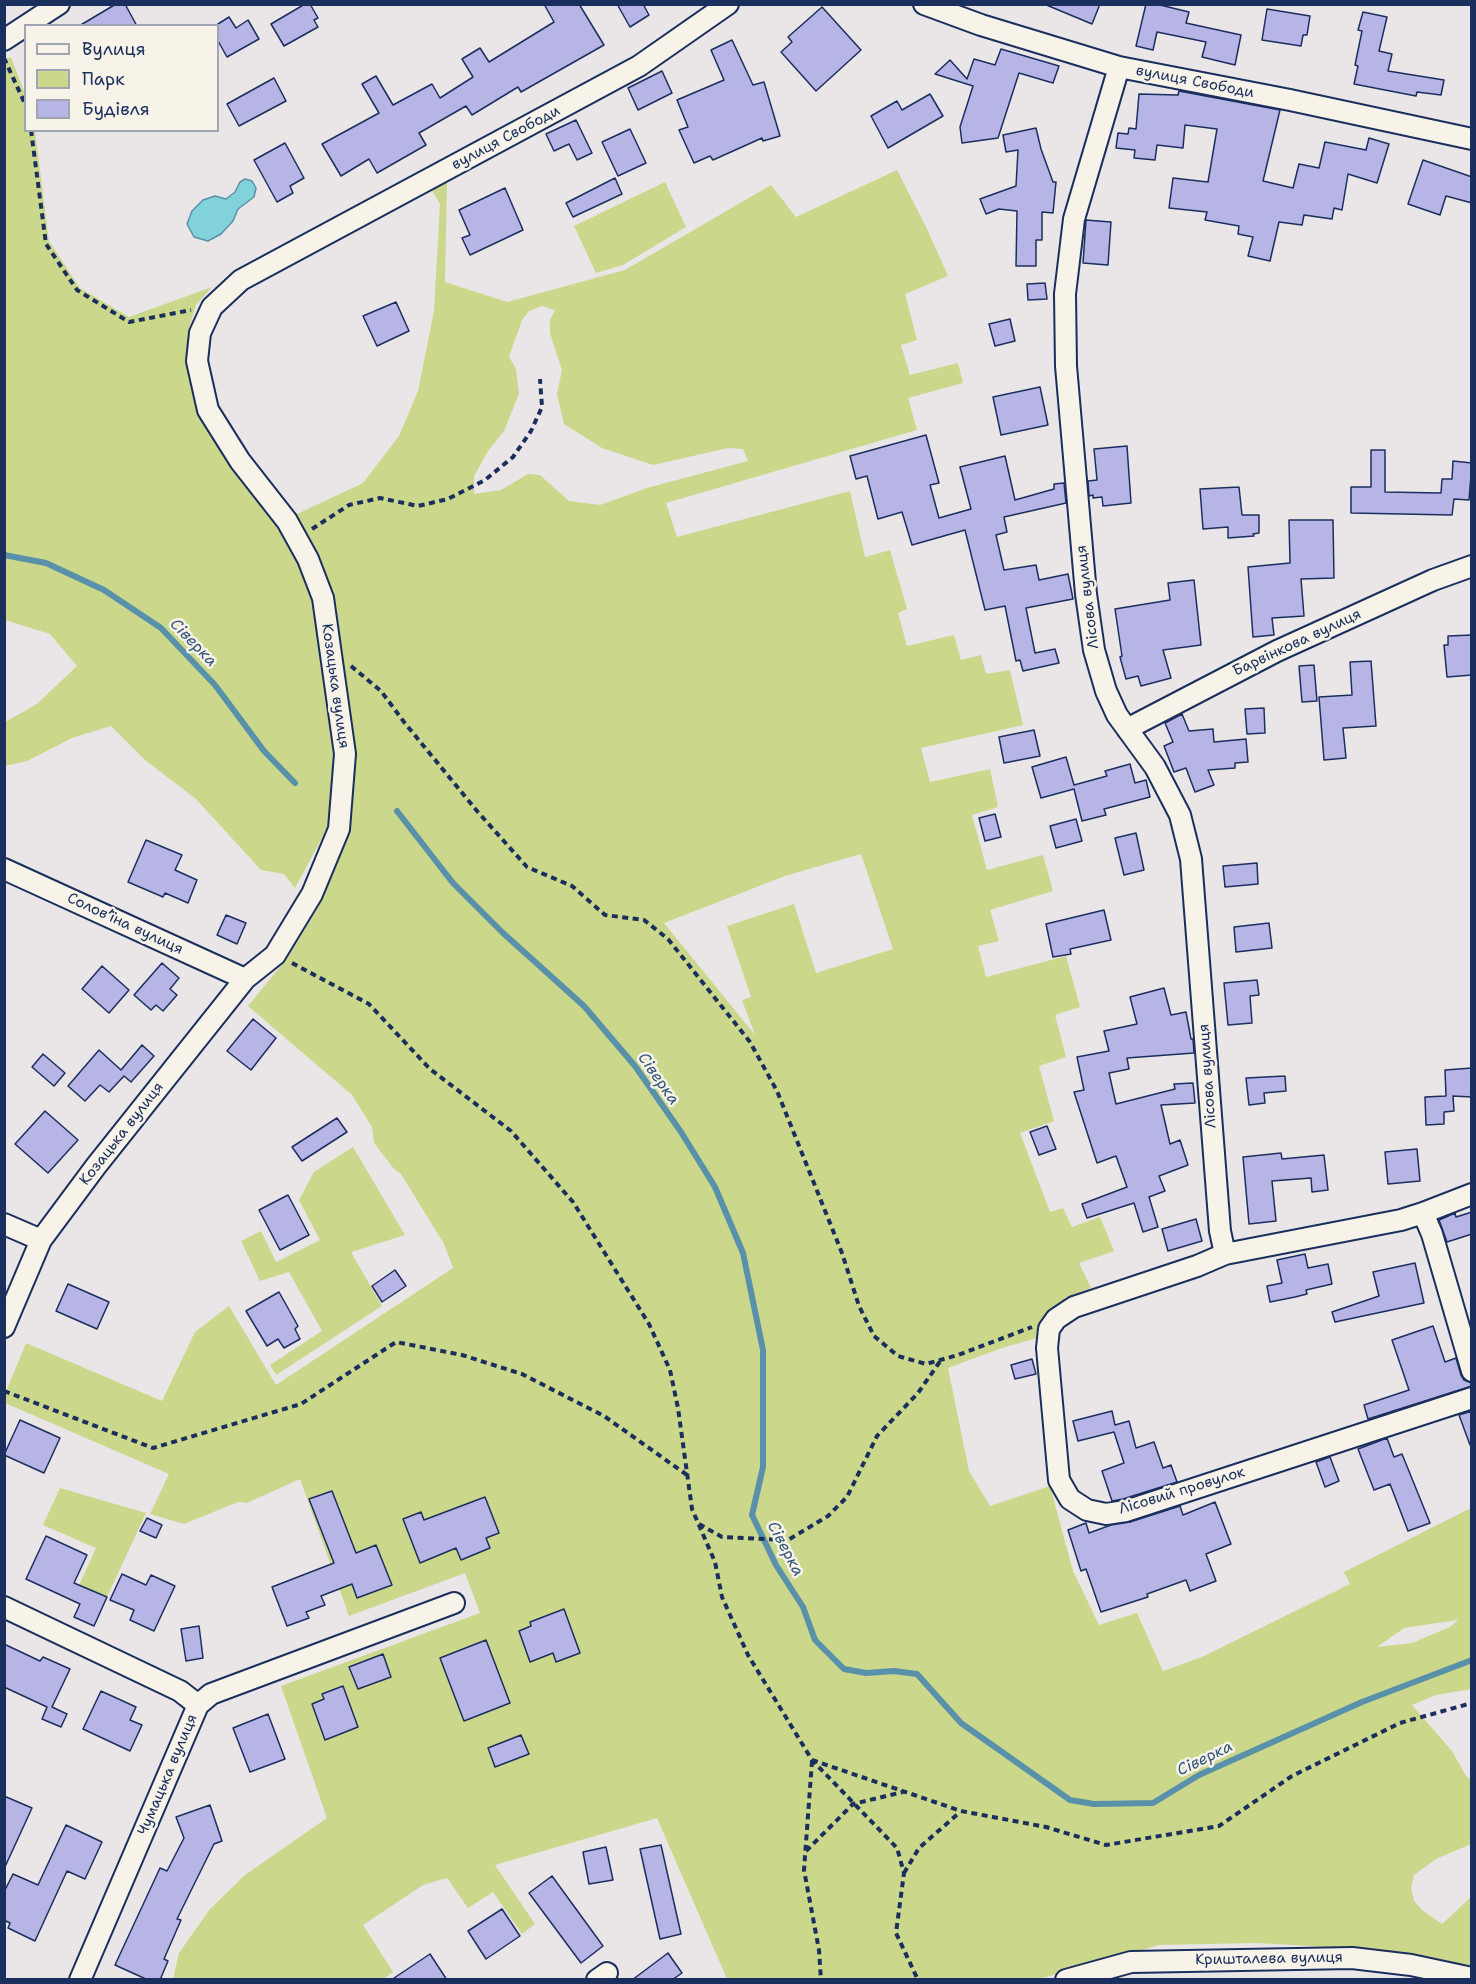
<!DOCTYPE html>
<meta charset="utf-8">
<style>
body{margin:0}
#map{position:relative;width:1476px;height:1984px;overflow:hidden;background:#eae6e8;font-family:"Shantell Sans",sans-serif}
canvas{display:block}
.frame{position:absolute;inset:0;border:6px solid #1b2f5e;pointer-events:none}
.legend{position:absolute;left:24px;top:24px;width:195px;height:108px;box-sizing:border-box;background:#f7f3e8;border:2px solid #9fa5b1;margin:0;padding:8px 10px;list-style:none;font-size:18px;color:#1b2f5e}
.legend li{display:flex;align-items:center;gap:12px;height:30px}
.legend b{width:30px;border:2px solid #9fa5b1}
</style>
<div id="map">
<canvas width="1476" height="1984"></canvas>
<div class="frame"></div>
<ul class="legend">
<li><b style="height:8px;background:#f7f3e8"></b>Вулиця</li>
<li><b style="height:16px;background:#cbd78a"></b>Парк</li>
<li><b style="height:16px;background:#b7b4e6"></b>Будівля</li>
</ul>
</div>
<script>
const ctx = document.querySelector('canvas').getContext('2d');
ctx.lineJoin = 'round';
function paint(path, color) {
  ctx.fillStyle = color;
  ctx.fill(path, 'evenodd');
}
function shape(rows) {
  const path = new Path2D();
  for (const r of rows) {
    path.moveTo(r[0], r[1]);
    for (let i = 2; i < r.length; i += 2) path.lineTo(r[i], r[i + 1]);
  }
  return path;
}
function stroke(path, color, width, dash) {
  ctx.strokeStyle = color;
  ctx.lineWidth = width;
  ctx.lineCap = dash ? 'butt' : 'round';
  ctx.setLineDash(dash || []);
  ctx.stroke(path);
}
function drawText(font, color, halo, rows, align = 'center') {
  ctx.font = font + ' "Shantell Sans",sans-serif';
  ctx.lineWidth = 5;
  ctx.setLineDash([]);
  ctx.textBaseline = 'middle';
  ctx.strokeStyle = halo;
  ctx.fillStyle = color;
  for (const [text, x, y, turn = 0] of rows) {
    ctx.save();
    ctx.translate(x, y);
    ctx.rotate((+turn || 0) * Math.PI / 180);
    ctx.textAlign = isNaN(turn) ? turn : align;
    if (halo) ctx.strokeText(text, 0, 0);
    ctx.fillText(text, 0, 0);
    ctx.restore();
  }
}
const green = shape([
 [11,57,25,94,26,130,35,131,49,241,80,288,129,317,212,287,196,305,189,328,187,363,199,413,232,466,279,526,300,561,313,599,333,755,329,825,295,888,284,874,261,870,196,799,145,760,111,726,72,738,27,761,5,766,5,722,37,704,77,666,50,634,5,620,4,60],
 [897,170,927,229,948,276,905,294,917,340,901,345,910,375,958,363,963,383,908,398,917,430,666,503,677,537,850,491,865,557,890,550,907,609,898,613,907,646,954,635,961,660,981,655,986,674,1010,670,1023,725,921,748,930,782,990,769,998,807,972,815,987,870,1043,855,1053,891,990,910,999,941,978,946,986,977,1066,956,1080,1007,1055,1015,1066,1057,1039,1066,1054,1121,1020,1133,1050,1212,1063,1208,1072,1227,1100,1217,1114,1251,1079,1263,1091,1288,1064,1298,1066,1305,1040,1328,1037,1338,1002,1348,948,1368,969,1471,990,1506,1050,1486,1073,1571,1099,1625,1137,1613,1163,1671,1202,1657,1350,1584,1344,1572,1471,1508,1471,1689,1436,1695,1412,1705,1452,1751,1466,1776,1471,1780,1471,1844,1436,1859,1414,1875,1411,1888,1414,1901,1422,1910,1442,1924,1471,1897,1471,1969,1413,1956,1362,1949,1257,1943,1159,1945,1039,1979,727,1979,657,1818,495,1865,535,1924,522,1934,493,1892,468,1908,447,1878,423,1885,363,1925,393,1972,383,1979,173,1979,179,1953,210,1909,245,1875,327,1818,281,1686,480,1613,465,1573,349,1616,300,1479,247,1503,238,1502,184,1524,150,1514,169,1474,5,1403,5,1394,26,1343,162,1401,195,1332,229,1306,276,1385,453,1268,444,1244,401,1174,394,1169,374,1143,372,1127,352,1095,248,1006,288,957,319,906,347,832,344,676,339,640,330,595,317,554,295,515,363,483,399,436,418,391,434,311,440,204,432,190,447,181,445,282,507,302,625,270,771,185,796,217],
 [542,306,555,310,550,320,550,333,562,370,557,394,564,424,602,448,653,465,728,448,743,449,748,461,647,488,600,505,569,501,540,475,528,474,501,490,474,494,474,476,488,451,504,431,519,394,516,369,509,357,522,320,529,311],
 [861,854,893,949,816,973,794,904,727,926,751,997,742,1000,755,1035,664,923,785,876],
 [1458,1620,1450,1627,1412,1643,1377,1647,1404,1628],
 [665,182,686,227,623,265,596,273,574,226],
 [353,1147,405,1235,351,1252,382,1306,276,1375,270,1365,322,1331,289,1272,260,1281,241,1241,261,1231,276,1262,320,1240,299,1200,314,1172],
 [60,1488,146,1513,107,1597,87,1589,83,1596,76,1592,96,1548,43,1525]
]);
const water = shape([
 [245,179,252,181,256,188,254,197,238,209,233,221,221,234,208,241,194,237,187,224,192,211,203,200,215,196,226,199,235,192,240,182,245,179]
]);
const stream = shape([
 [4,555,46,563,104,590,161,628,215,685,264,751,295,783],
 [397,811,453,883,503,933,584,1006,635,1066,681,1132,715,1187,743,1253,763,1350,763,1467,752,1515,776,1565,803,1607,815,1640,844,1669,866,1673,894,1671,917,1674,961,1723,1070,1800,1094,1804,1153,1803,1199,1775,1362,1702,1472,1660]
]);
const building = shape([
 [116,4,125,4,137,26,79,26,116,4],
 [305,4,310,4,318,18,314,20,318,27,284,46,271,24,305,4],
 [544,4,579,4,604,45,521,92,518,87,472,115,466,106,419,133,426,145,377,173,369,159,341,176,322,144,379,113,362,84,376,76,393,105,432,84,440,98,473,77,462,59,480,48,489,62,554,22,544,4],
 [617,4,643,4,649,15,630,27,617,4],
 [1044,4,1100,4,1092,24,1044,4],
 [1146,4,1156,4,1189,12,1186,23,1241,35,1235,65,1202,57,1206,42,1157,32,1153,50,1136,46,1146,4],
 [822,7,861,50,816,91,781,52,792,42,788,37,822,7],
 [1267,9,1310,16,1307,35,1303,35,1301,46,1262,40,1267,9],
 [1363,12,1387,17,1379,51,1392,54,1388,71,1444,80,1441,95,1417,92,1416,96,1354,84,1358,66,1355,65,1362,31,1358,30,1363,12],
 [229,17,236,28,248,20,259,39,227,57,218,41,218,24,229,17],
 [732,40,753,85,764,82,780,136,763,141,762,138,713,160,710,156,694,163,679,130,688,127,677,100,724,80,711,50,732,40],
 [1001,49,1059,66,1053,83,1019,73,998,138,962,143,960,127,973,86,935,74,950,60,967,79,974,59,995,65,1001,49],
 [662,71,672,93,638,110,628,88,662,71],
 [274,78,286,101,239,126,227,104,274,78],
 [1179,91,1280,110,1263,181,1293,188,1299,164,1319,168,1325,142,1366,150,1369,138,1389,144,1377,183,1348,174,1342,210,1334,208,1332,219,1304,215,1302,225,1279,222,1270,261,1248,256,1253,237,1238,234,1239,226,1205,220,1207,212,1169,208,1173,178,1208,182,1217,129,1185,125,1183,148,1157,145,1155,160,1134,158,1135,150,1116,148,1118,133,1128,134,1129,128,1136,129,1139,94,1178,95,1179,91],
 [930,94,943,116,888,148,871,116,897,101,902,110,930,94],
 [576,120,592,153,577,160,569,144,554,151,546,134,576,120],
 [1036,128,1041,149,1053,182,1056,182,1053,213,1042,212,1042,240,1036,240,1036,266,1016,266,1017,211,999,209,986,214,980,199,1016,186,1018,150,1006,152,1003,135,1036,128],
 [630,129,646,163,618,176,602,142,630,129],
 [285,143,304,178,290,186,293,193,277,202,254,160,285,143],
 [1423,160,1472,177,1472,203,1446,196,1440,215,1408,204,1423,160],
 [615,178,622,194,573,217,566,203,615,178],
 [505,188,523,230,470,255,462,238,470,235,459,210,505,188],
 [1086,220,1111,222,1108,265,1083,263,1086,220],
 [1045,283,1047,299,1028,300,1027,284,1045,283],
 [396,302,409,331,377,346,363,316,396,302],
 [1010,319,1015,341,995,346,989,324,1010,319],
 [1040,387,1048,425,1001,435,993,397,1040,387],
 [926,435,939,483,930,485,939,518,971,509,960,467,1005,456,1015,500,1054,489,1054,484,1064,483,1066,503,1004,517,1007,532,996,535,1004,570,1036,565,1039,580,1068,574,1073,599,1026,608,1035,653,1055,649,1059,663,1023,671,1020,660,1016,661,1005,606,985,610,965,530,912,545,902,512,878,519,867,476,856,479,850,456,926,435],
 [1127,446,1131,503,1103,506,1102,497,1093,498,1093,495,1089,496,1088,481,1097,480,1094,449,1127,446],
 [1371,450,1385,450,1385,492,1441,493,1442,479,1452,479,1453,461,1472,463,1469,500,1454,499,1452,515,1351,513,1351,487,1371,487,1371,450],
 [1239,487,1242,515,1259,515,1259,533,1253,534,1254,536,1228,538,1228,527,1203,529,1200,489,1239,487],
 [1289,520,1333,520,1334,578,1301,579,1304,616,1272,618,1274,635,1253,637,1248,567,1290,563,1289,520],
 [1194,580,1201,645,1163,650,1171,678,1141,686,1138,676,1126,679,1120,657,1122,656,1115,609,1170,600,1168,583,1194,580],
 [1472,635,1472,675,1447,677,1444,645,1448,645,1448,636,1472,635],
 [1371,661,1376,726,1343,728,1346,758,1324,760,1319,697,1352,695,1350,662,1371,661],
 [1314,665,1317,701,1302,702,1299,666,1314,665],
 [1264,708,1265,733,1247,734,1245,709,1264,708],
 [1182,714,1189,731,1213,729,1214,742,1246,739,1248,762,1235,763,1235,768,1208,770,1214,785,1195,792,1186,768,1174,772,1164,746,1173,742,1165,723,1182,714],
 [1034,730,1040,756,1004,763,999,737,1034,730],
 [1066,757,1074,785,1107,776,1105,771,1130,764,1135,783,1146,780,1150,797,1104,809,1106,815,1082,821,1074,789,1041,798,1032,767,1066,757],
 [995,814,1001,837,985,841,979,818,995,814],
 [1076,819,1082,841,1056,848,1050,826,1076,819],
 [1136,833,1144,870,1124,875,1115,838,1136,833],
 [146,840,182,855,175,870,197,880,188,903,165,893,163,897,128,882,146,840],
 [1257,863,1258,884,1225,887,1223,866,1257,863],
 [1104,910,1111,940,1070,949,1071,954,1053,957,1046,924,1104,910],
 [226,915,246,923,237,944,217,935,226,915],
 [1269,923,1272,948,1236,952,1234,927,1269,923],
 [162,963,179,978,170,989,177,995,163,1011,156,1005,151,1010,134,995,162,963],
 [102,966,129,990,109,1013,82,989,102,966],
 [1257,980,1259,995,1250,996,1252,1023,1228,1025,1224,983,1257,980],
 [1164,988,1171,1015,1186,1012,1191,1039,1193,1039,1194,1053,1127,1058,1129,1069,1109,1073,1116,1104,1175,1089,1174,1084,1193,1083,1195,1103,1161,1105,1170,1144,1180,1140,1188,1165,1159,1176,1165,1191,1149,1197,1158,1227,1143,1232,1134,1203,1087,1218,1082,1204,1127,1187,1116,1156,1097,1163,1074,1092,1084,1090,1077,1057,1109,1051,1104,1031,1137,1024,1130,997,1164,988],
 [253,1019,276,1038,251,1070,227,1051,253,1019],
 [142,1045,154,1056,131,1082,124,1076,109,1092,100,1085,85,1101,68,1086,99,1050,121,1070,142,1045],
 [43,1054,65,1073,54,1086,32,1067,43,1054],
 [1472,1068,1472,1097,1453,1096,1454,1111,1444,1112,1444,1124,1426,1125,1425,1097,1446,1096,1445,1070,1472,1068],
 [1285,1076,1286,1091,1264,1093,1265,1103,1249,1105,1246,1078,1285,1076],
 [45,1111,78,1140,48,1173,15,1144,45,1111],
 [337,1118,347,1132,302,1161,292,1147,337,1118],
 [1047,1126,1056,1149,1039,1155,1030,1132,1047,1126],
 [1417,1149,1420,1181,1388,1184,1385,1152,1417,1149],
 [1281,1153,1282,1159,1324,1155,1328,1190,1312,1192,1311,1178,1272,1181,1276,1221,1249,1224,1243,1157,1281,1153],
 [288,1195,309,1235,280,1250,259,1210,288,1195],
 [1472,1212,1472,1234,1447,1242,1439,1220,1455,1213,1456,1217,1472,1212],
 [1196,1219,1202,1241,1168,1251,1162,1229,1196,1219],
 [1305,1254,1308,1268,1328,1264,1332,1284,1306,1290,1307,1294,1295,1297,1270,1302,1267,1286,1282,1283,1277,1260,1305,1254],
 [1415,1263,1424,1303,1335,1322,1332,1312,1379,1296,1373,1272,1415,1263],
 [395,1270,406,1286,382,1302,372,1286,395,1270],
 [68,1284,109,1302,97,1329,56,1311,68,1284],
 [279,1292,298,1326,295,1329,300,1339,284,1348,278,1339,267,1346,246,1311,279,1292],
 [1433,1326,1445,1362,1456,1358,1461,1375,1464,1380,1472,1383,1472,1386,1368,1419,1364,1405,1409,1390,1392,1340,1433,1326],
 [1032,1359,1036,1374,1015,1379,1011,1365,1032,1359],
 [1112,1411,1115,1425,1129,1421,1136,1448,1154,1442,1163,1468,1171,1465,1177,1482,1123,1499,1112,1501,1102,1471,1124,1463,1114,1432,1078,1441,1073,1421,1112,1411],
 [1472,1411,1472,1444,1470,1445,1459,1415,1472,1411],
 [20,1420,60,1438,44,1473,4,1455,20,1420],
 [1387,1438,1394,1457,1402,1454,1430,1523,1408,1531,1390,1484,1374,1490,1358,1449,1387,1438],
 [1330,1457,1339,1481,1325,1487,1316,1462,1330,1457],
 [332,1491,356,1553,376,1545,392,1585,357,1598,352,1584,321,1596,325,1605,306,1612,309,1618,287,1626,272,1587,334,1563,309,1499,332,1491],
 [485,1497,499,1533,486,1538,490,1548,461,1560,456,1548,420,1563,403,1519,421,1512,424,1520,485,1497],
 [1215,1502,1231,1544,1206,1554,1216,1581,1190,1591,1186,1580,1147,1594,1148,1597,1101,1612,1086,1569,1081,1571,1068,1530,1086,1523,1089,1533,1111,1525,1130,1522,1180,1506,1183,1515,1215,1502],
 [147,1518,162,1525,156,1538,140,1531,147,1518],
 [46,1536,87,1555,74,1583,107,1597,94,1626,74,1617,80,1604,26,1579,46,1536],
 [122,1574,146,1585,151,1575,175,1586,154,1631,130,1620,134,1610,110,1600,122,1574],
 [564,1609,580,1653,556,1662,553,1653,530,1662,519,1631,531,1626,530,1622,564,1609],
 [199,1626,203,1658,186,1661,181,1629,199,1626],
 [486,1640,510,1703,464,1721,440,1658,486,1640],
 [4,1644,40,1661,43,1657,70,1669,52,1707,67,1714,61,1727,42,1719,47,1707,4,1687,4,1644],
 [383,1654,391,1677,358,1689,349,1667,383,1654],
 [343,1686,358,1727,325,1740,312,1704,324,1699,322,1694,343,1686],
 [101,1691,136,1707,130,1720,142,1725,130,1751,83,1729,101,1691],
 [268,1714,285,1759,250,1772,233,1728,268,1714],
 [521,1735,529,1754,495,1767,488,1748,521,1735],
 [4,1796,32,1808,4,1869,4,1796],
 [210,1805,222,1841,214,1844,177,1919,181,1920,164,1959,168,1961,160,1980,148,1980,115,1965,160,1868,167,1871,184,1838,176,1817,210,1805],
 [66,1825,102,1842,85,1879,67,1871,35,1941,8,1928,10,1923,4,1920,4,1892,13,1874,38,1885,66,1825],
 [661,1845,681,1934,660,1939,640,1849,661,1845],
 [606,1847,613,1880,589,1884,583,1852,606,1847],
 [552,1876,603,1946,581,1963,529,1893,552,1876],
 [502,1909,520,1936,486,1959,468,1931,502,1909],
 [668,1953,682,1973,672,1980,632,1980,668,1953],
 [430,1954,447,1980,391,1980,430,1954]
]);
const path = shape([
 [4,58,26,106],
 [31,130,46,244,77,290,129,322,191,310],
 [312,529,349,505,380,498,418,506,448,499,485,480,513,457,531,431,542,407,540,379],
 [351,666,381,691,404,722,477,811,527,867,572,886,605,915,644,920,668,939,750,1042,777,1091,842,1253,859,1306,874,1336,898,1356,926,1364,958,1355,1032,1327],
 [292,963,369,1004,430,1069,511,1131,573,1202,649,1324,670,1370,678,1408,692,1509,715,1562,722,1597,748,1655,812,1760,897,1848,904,1873,896,1933,918,1980],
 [4,1391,153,1448,301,1404,396,1342,462,1355,522,1374,604,1416,687,1475],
 [699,1524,722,1537,788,1540,828,1516,847,1497,877,1436,918,1393,941,1360],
 [812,1760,961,1811,1046,1827,1106,1845,1219,1826,1292,1776,1400,1723,1472,1703],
 [812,1761,804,1870,819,1950,821,1980],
 [806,1851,853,1804,903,1792],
 [904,1873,919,1848,960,1812]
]);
const minor = shape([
 [924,4,981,25,1119,67,1290,100,1472,139],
 [4,40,59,4],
 [1119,67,1074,219,1065,294,1066,366,1086,594,1094,650,1106,691,1117,715,1155,767,1180,815,1191,859,1220,1231,1225,1254],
 [1127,729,1277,651,1433,580,1472,566],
 [4,869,245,979],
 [1472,1194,1423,1213,1401,1220,1225,1254,1197,1266,1074,1307,1056,1319,1049,1329,1047,1348,1059,1480,1070,1499,1087,1510,1106,1514,1126,1511,1472,1398],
 [1423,1213,1432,1234,1472,1371],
 [4,1224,41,1240],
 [4,1327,41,1240,96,1166,245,979,275,955,312,894,339,829,345,754,323,598,308,559,287,521,240,461,208,410,197,361,200,333,212,307,241,280,639,66,728,4],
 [4,1607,180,1691,198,1705,80,1980],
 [198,1705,211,1694,454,1603],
 [597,1980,607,1973],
 [1066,1980,1131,1962,1352,1958,1411,1965,1472,1978]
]);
const streetNames = [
 ["вулиця Свободи",1195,82,11],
 ["вулиця Свободи",506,138,-28],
 ["Лісова вулиця",1088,597,-97],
 ["Барвінкова вулиця",1297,643,-25],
 ["Козацька вулиця",335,686,82],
 ["Соловʼїна вулиця",125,924,25],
 ["Лісова вулиця",1208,1076,-94],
 ["Козацька вулиця",122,1134,-52],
 ["Лісовий провулок",1182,1491,-17],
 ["Чумацька вулиця",168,1775,-67],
 ["Кришталева вулиця",1269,1959,-1]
];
const waterNames = [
 ["Сіверка",193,643,46],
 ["Сіверка",658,1079,55],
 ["Сіверка",785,1549,62],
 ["Сіверка",1205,1759,-26]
];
paint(green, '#cbd78a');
paint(water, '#81d2db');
stroke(water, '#5891a9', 1.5);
stroke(stream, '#5891a9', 6);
paint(building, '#b7b4e6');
stroke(building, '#1b2f5e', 1.5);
stroke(minor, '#1b2f5e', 24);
stroke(path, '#1b2f5e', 4, [6, 4.5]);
stroke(minor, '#f7f3e8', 20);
drawText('15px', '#1b2f5e', '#f7f3e8', streetNames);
drawText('italic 16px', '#34587d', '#f7f3e8', waterNames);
</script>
